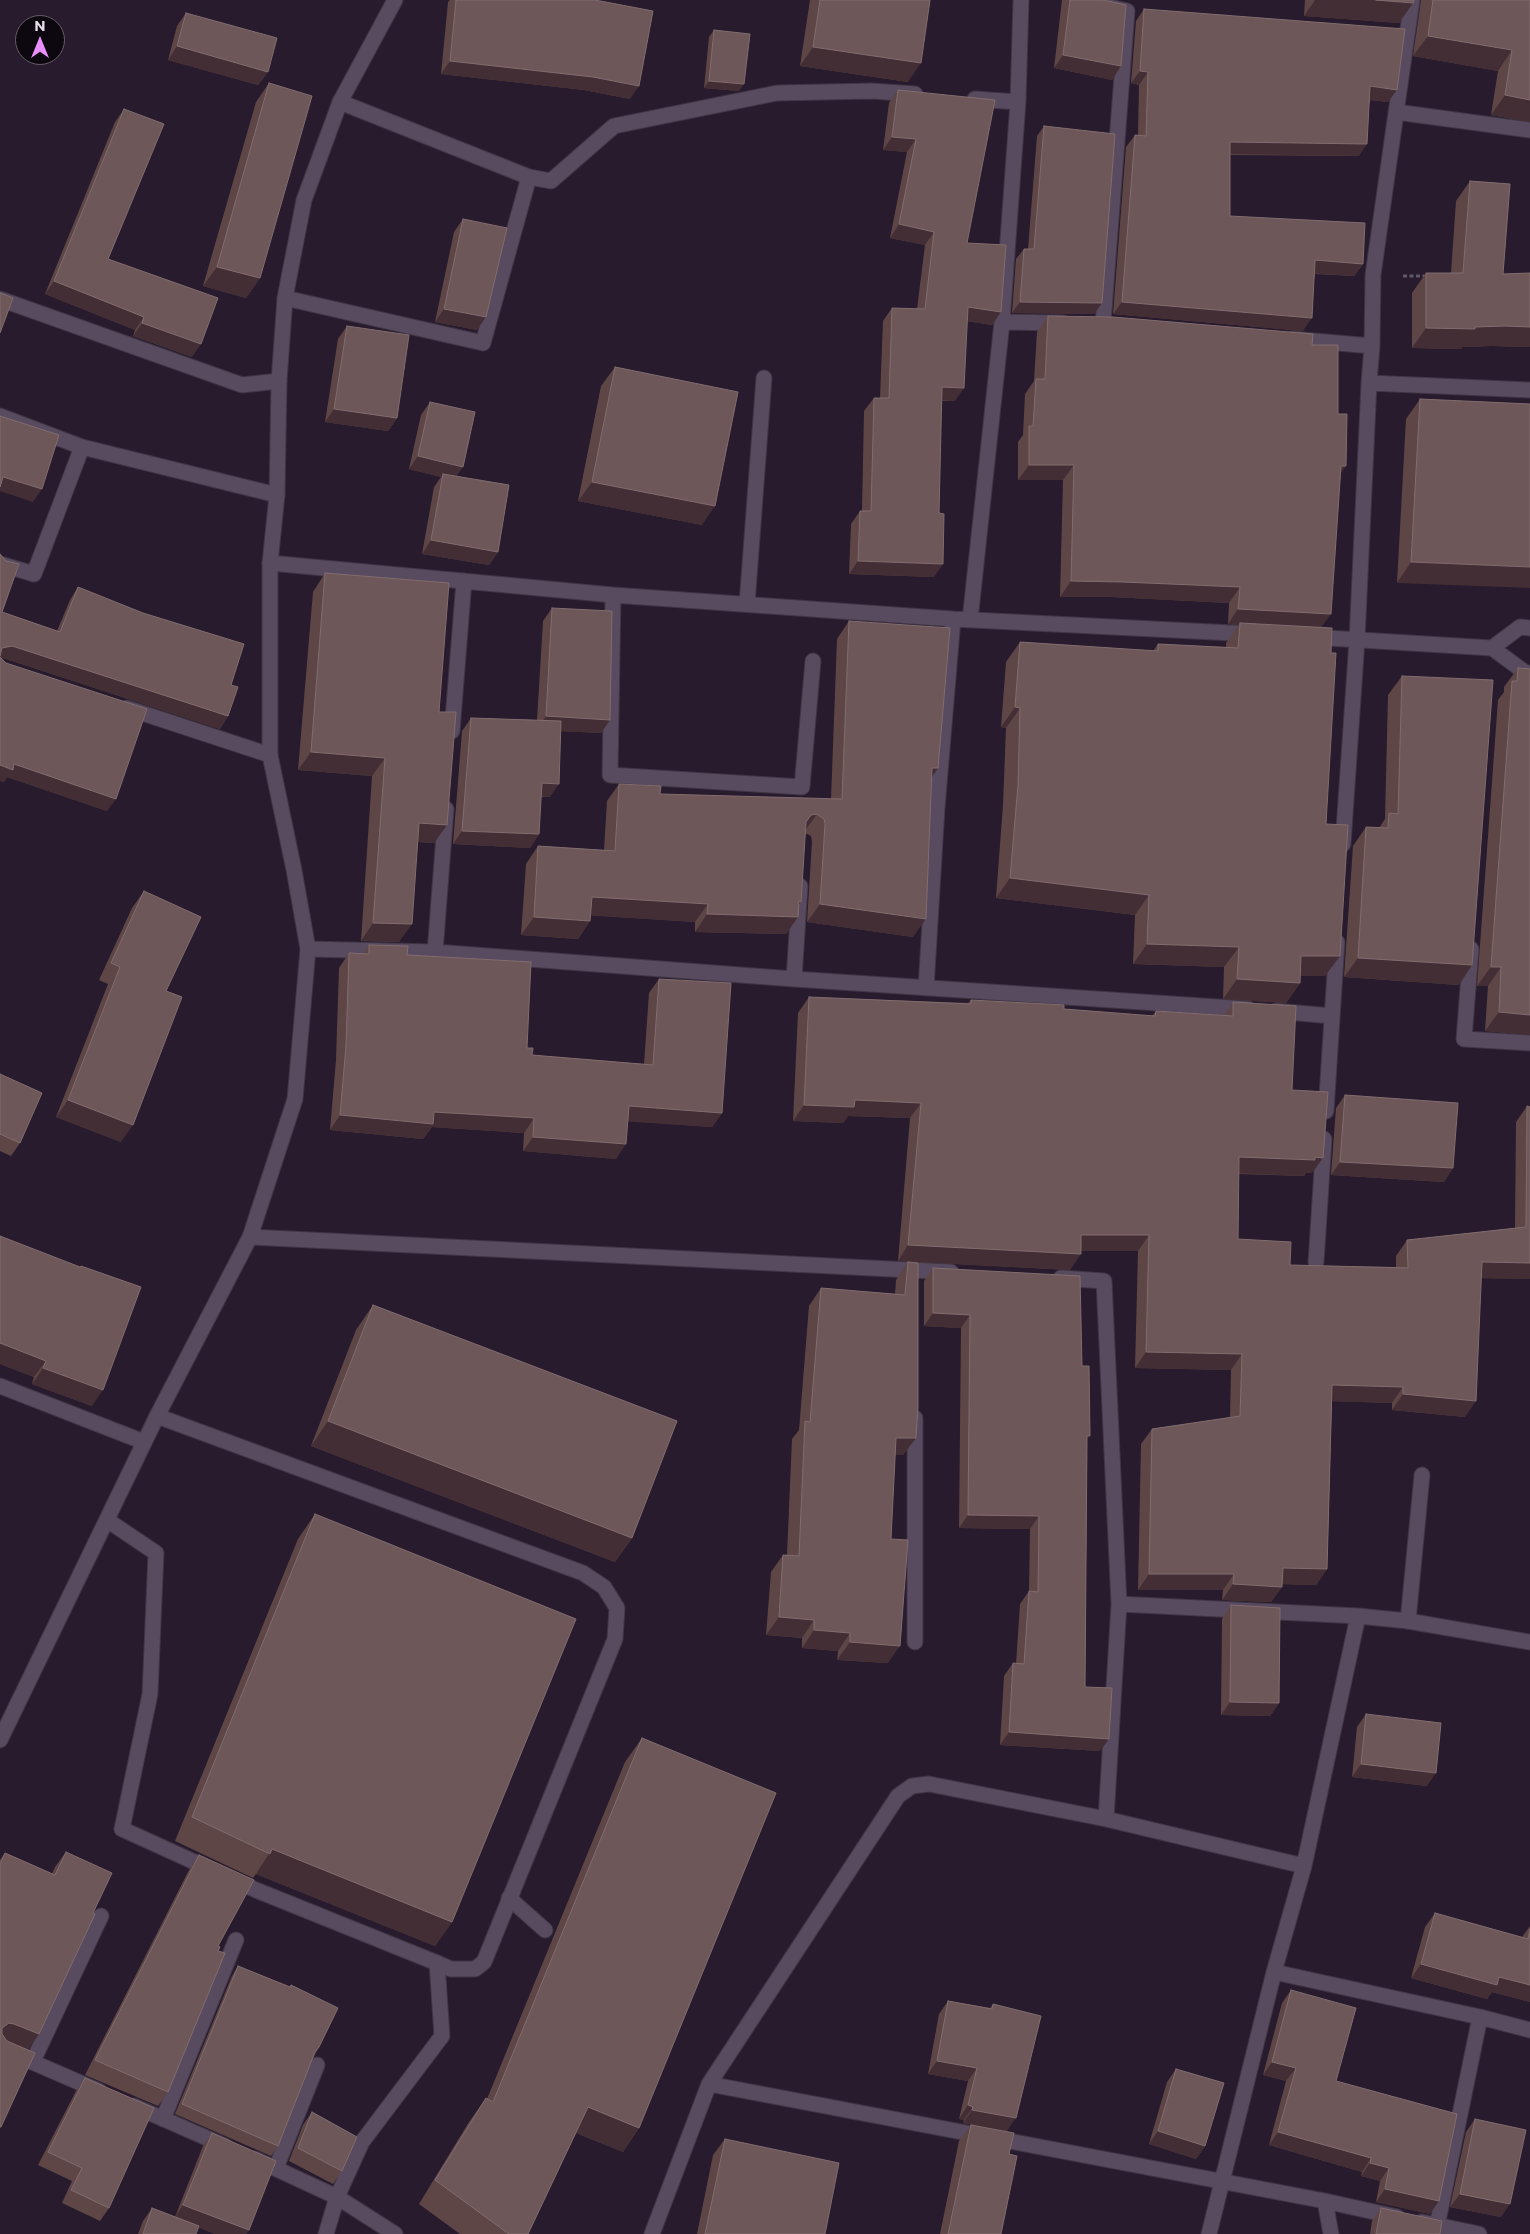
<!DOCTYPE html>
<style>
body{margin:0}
#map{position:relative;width:1530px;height:2234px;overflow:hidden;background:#271b2d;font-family:Montserrat,sans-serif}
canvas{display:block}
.north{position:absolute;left:15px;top:15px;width:50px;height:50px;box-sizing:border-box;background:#0d080f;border:1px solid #645e67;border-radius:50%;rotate:0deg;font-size:14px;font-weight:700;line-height:20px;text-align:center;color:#e7dfeb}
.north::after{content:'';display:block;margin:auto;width:18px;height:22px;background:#e88eff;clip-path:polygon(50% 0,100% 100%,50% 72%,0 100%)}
</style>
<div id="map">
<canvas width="1530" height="2234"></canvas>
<div class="north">N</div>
</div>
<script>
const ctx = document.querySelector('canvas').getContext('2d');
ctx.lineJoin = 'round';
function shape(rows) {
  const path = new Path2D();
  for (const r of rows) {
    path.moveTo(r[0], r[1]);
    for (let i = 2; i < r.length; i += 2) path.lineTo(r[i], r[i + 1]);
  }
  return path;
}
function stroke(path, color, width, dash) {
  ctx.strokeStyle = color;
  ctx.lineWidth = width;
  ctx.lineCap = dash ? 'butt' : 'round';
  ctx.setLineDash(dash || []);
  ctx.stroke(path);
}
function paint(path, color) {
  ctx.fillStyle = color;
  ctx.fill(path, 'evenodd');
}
const path = shape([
 [1403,276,1427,276]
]);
const lane = shape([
 [1408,1621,1422,1475],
 [122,1829,256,1890,437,1963,451,1969,475,1969,484,1962,615,1639,617,1608,604,1587,583,1573,157,1416]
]);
const street = shape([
 [1078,0,1127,11,1103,323],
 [975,99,1018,102],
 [340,102,529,177,551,181,614,126,777,93,872,91,915,94],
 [1396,112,1530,130],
 [285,298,483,343,529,177],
 [0,299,242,385,279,381],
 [1002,322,1063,323],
 [1292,339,1372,346,1373,275,1412,0],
 [1369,383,1372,346],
 [0,416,82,447,277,495],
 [270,563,613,595,953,619,1253,634],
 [0,564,34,574,82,447],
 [613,595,610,775,802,787,813,661],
 [747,604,764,378],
 [970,620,1002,322,1018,102,1021,0],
 [1311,637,1492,648,1526,673,1530,673],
 [1492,648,1520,627,1530,628],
 [127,708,270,755],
 [452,731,464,581],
 [1343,844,1357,640,1369,383,1530,390],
 [308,949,435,952,794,979,1248,1009],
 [1471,949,1464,1039,1530,1043],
 [435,952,446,809],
 [794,979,800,886],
 [926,988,937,808,953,619],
 [1276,1011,1332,1016],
 [1326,1111,1337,942],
 [250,1237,951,1272],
 [1316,1262,1324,1139],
 [1061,1278,1104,1281,1119,1604,1106,1819],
 [0,1386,144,1442],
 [915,1418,915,1642],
 [107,1520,156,1553,150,1694,122,1829],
 [1119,1604,1358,1616,1408,1621,1530,1642],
 [509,1898,545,1930],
 [1274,1972,1480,2017,1530,2030],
 [0,2048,99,2091],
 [33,2061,101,1916],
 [709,2084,898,1796,912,1786,929,1784,1106,1819,1304,1866],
 [134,2106,225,2146],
 [163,2119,236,1940],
 [255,2159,337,2197,395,2234],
 [276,2168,317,2065],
 [1325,2201,1331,2234],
 [1422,2222,1479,2234],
 [1437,2226,1480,2017],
 [326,2234,337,2197,362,2142,442,2036,437,1963],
 [652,2234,709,2084,1325,2201,1397,2217],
 [1209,2234,1274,1972,1304,1866,1358,1616]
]);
const secondary = shape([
 [0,1740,157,1416,250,1237,295,1099,308,949,294,870,270,755,270,563,277,495,279,381,285,298,304,200,340,102,395,0]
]);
const wall = shape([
 [450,0,595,0,630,99,584,90,441,74,448,2],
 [810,0,930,0,908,82,800,66],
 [1062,0,1103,0,1121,66,1112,80,1054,68],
 [1305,0,1414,0,1399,23,1304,16],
 [1421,0,1530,0,1530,122,1491,115,1498,71,1413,56],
 [1144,9,1388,102,1370,100,1359,156,1230,155,1230,216,1363,264,1354,276,1315,274,1303,331,1113,314,1126,147,1135,135,1138,135,1139,85,1131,83,1136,21],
 [186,13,268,72,258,85,168,60,177,26],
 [714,30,739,91,704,88,709,37],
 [269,83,260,278,246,298,203,286,256,102],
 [898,90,967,243,1001,312,992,325,967,321,955,401,942,401,934,577,849,574,851,524,860,511,862,511,864,411,874,398,880,398,883,321,892,308,917,309,925,245,890,238,907,152,883,150,889,103],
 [124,109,108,259,192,357,133,336,135,330,45,294,115,122],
 [1044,126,1102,303,1094,314,1012,313,1016,259,1024,249,1028,249,1037,136],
 [1470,181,1503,274,1530,273,1530,347,1492,346,1462,347,1461,349,1412,348,1412,293,1426,273,1451,273,1456,201],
 [463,219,477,330,435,322,454,232],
 [1048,316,1312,345,1338,414,1341,473,1321,627,1331,653,1326,824,1340,956,1325,976,1300,976,1300,983,1286,1003,1223,999,1224,967,1133,964,1135,915,996,898,1003,805,1006,728,1001,727,1006,662,1020,642,1153,651,1158,644,1226,647,1226,643,1239,625,1228,624,1229,603,1112,597,1060,597,1063,480,1018,480,1018,442,1023,435,1025,394,1034,381,1037,332],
 [347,326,397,418,388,431,325,422,338,339],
 [615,367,702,525,578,501,601,386],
 [1420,399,1530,404,1397,583,1406,419],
 [430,402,457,476,498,552,489,565,422,554,434,487,441,477,409,469,421,415],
 [0,554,2,612,57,631,70,600,78,587,231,685,228,716,220,729,3,658,1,659,107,811,7,777,4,782,0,781],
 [325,573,439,712,447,825,434,843,418,842,399,942,361,941,372,776,298,770,313,592],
 [552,608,610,720,601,733,561,731,550,797,541,797,539,834,530,848,453,844,462,731,471,718,537,720,543,621],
 [849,621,931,779,913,937,807,922,812,842,811,836,805,833,801,902,798,905,798,917,786,934,695,932,695,922,590,915,590,921,578,939,521,935,526,864,538,846,604,850,607,801,619,784,660,794,831,799,837,639],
 [1518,668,1530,1035,1485,1031,1488,986,1477,986,1498,700,1504,692,1504,687],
 [1402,676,1459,985,1344,977,1353,846,1366,827,1379,828,1385,819,1388,695],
 [144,891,121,1142,56,1117,108,984,99,980,132,908],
 [369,945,407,955,527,1048,532,1055,644,1064,649,993,659,979,722,1113,712,1127,628,1121,616,1159,523,1151,524,1133,432,1127,423,1139,330,1130,336,1060,339,968,349,953,363,954],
 [809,997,968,1003,971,1000,1064,1009,1152,1016,1156,1011,1224,1016,1233,1002,1292,1090,1312,1173,1306,1173,1304,1176,1238,1174,1238,1239,1290,1265,1396,1267,1396,1256,1407,1240,1515,1228,1516,1122,1527,1106,1530,1279,1481,1278,1465,1417,1392,1410,1392,1403,1332,1401,1327,1569,1316,1585,1282,1584,1282,1587,1271,1602,1222,1600,1223,1590,1138,1590,1141,1444,1152,1429,1230,1418,1231,1370,1135,1368,1138,1251,1081,1251,1070,1270,898,1261,910,1118,848,1116,843,1123,793,1121,798,1013],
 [0,1074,20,1143,11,1156,0,1151],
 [1345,1095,1453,1168,1444,1182,1331,1175,1336,1108],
 [0,1236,92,1406,32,1384,34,1377,0,1364],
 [908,1262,916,1438,903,1455,895,1455,891,1539,888,1663,837,1660,838,1651,802,1648,802,1638,766,1635,771,1572,783,1555,787,1555,792,1439,799,1430,809,1306,821,1288,895,1294,896,1280],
 [933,1268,1082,1366,1087,1439,1085,1687,1100,1751,1000,1745,1004,1676,1013,1663,1016,1664,1020,1604,1029,1591,1030,1529,959,1528,961,1328,924,1326,924,1281],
 [373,1305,632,1538,615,1562,311,1446,356,1330],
 [315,1514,452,1922,435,1946,256,1874,253,1878,175,1841,298,1539],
 [1231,1605,1279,1703,1270,1716,1221,1715,1222,1619],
 [1366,1714,1427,1786,1352,1777,1357,1727],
 [642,1738,639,2128,623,2152,576,2133,528,2234,460,2234,419,2204,469,2122,486,2098,487,2099,625,1762],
 [66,1852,28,2050,35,2053,0,2128,0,1860,5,1853,52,1874,55,1867],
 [199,1855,218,1946,218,1951,168,2092,158,2106,85,2075,189,1870],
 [1435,1913,1522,1937,1530,1926,1530,2002,1492,1992,1487,1999,1411,1978,1425,1927],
 [238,1966,319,2047,314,2056,278,2146,271,2156,175,2114,232,1976],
 [1291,1990,1336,2081,1430,2214,1376,2202,1380,2181,1361,2176,1362,2172,1269,2145,1286,2081,1263,2075,1282,2003],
 [948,2001,990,2008,993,2004,1007,2131,963,2123,964,2120,959,2119,968,2081,928,2074,939,2014],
 [1176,2069,1205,2146,1196,2159,1149,2144,1167,2082],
 [85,2078,109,2208,100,2221,62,2203,72,2181,38,2165,76,2091],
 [312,2112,342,2171,333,2184,289,2161,303,2125],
 [1475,2119,1501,2217,1450,2207,1466,2132],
 [971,2125,1009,2154,1001,2234,940,2234,959,2141],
 [212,2133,249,2230,246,2234,215,2234,198,2227,196,2234,138,2234,143,2221,152,2208,175,2217,203,2146],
 [725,2139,825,2234,697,2234,713,2155],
 [1381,2208,1440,2234,1370,2234,1372,2221]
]);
const shadedWall = shape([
 [1315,0,1376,0,1413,3,1399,23,1304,16],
 [1428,36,1512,50,1498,71,1413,56],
 [177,46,268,72,258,85,168,60],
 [813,47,921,63,908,82,800,66],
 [1063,55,1121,66,1112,80,1054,68],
 [450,61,593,77,639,86,630,99,584,90,441,74],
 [1140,71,1148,72,1139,85,1131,83],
 [709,81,744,84,739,91,704,88],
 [1370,86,1397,90,1388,102,1362,99],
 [1505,95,1530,100,1530,122,1491,115],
 [892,137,916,139,907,152,883,150],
 [1230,142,1367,144,1359,156,1221,154],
 [899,224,934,232,925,245,890,238],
 [1315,260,1363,264,1354,276,1307,273],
 [217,267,260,278,246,298,203,286],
 [54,281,144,317,135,330,45,294],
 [1020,302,1102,303,1094,314,1012,313],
 [1122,302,1312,318,1303,331,1113,314],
 [968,307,1001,312,992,325,959,320],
 [444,309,486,317,477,330,435,322],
 [142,323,201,344,192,357,133,336],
 [1506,326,1530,327,1530,347,1492,346,1462,347,1461,349,1412,348,1426,328],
 [942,387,964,388,955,401,933,400],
 [334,409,397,418,388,431,325,422],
 [418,456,463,467,454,480,443,474,441,477,409,469],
 [1029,465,1074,465,1063,480,1018,480],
 [1341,466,1346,466,1335,482],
 [3,477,42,489,33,502,0,491,0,481],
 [592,482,715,506,702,525,578,501],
 [431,540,498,552,489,565,422,554],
 [858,561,943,564,934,577,849,574],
 [1411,562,1530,567,1530,588,1397,583],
 [1071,581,1123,582,1240,587,1229,603,1112,597,1060,597],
 [1238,609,1331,614,1320,629,1240,623,1239,625,1228,624],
 [12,646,228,716,220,729,3,658,0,659,0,651,2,648],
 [1015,707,1020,708,1006,728,1001,727],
 [546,716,610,720,601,733,537,730],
 [311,752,385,758,372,776,298,770],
 [14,764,116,799,107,811,7,777,4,782,0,781,0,765],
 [932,768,938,768,926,786],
 [542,783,559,784,550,797,532,796],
 [817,814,804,832,798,833,811,815],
 [419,823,447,825,434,843,406,841],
 [462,831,539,834,530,848,453,844],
 [1010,878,1149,895,1135,915,996,898],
 [592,897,708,904,695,922,579,915],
 [799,901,801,902,790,916,798,917,786,934,695,932,707,914],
 [820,904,926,919,913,937,807,922],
 [534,917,590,921,578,939,521,935],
 [373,923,412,924,399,942,361,941],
 [1147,944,1239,947,1224,967,1133,964],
 [1301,956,1340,956,1325,976,1287,976],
 [1358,958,1472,965,1459,985,1344,977],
 [1491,967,1501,967,1488,986,1477,986],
 [1237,979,1300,983,1286,1003,1223,999],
 [1499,1012,1530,1015,1530,1035,1485,1031],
 [68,1100,133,1125,121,1142,56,1117],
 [855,1100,921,1103,910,1118,848,1116,843,1123,793,1121,804,1105],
 [629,1106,722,1113,712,1127,619,1121],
 [434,1112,534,1118,524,1133,432,1127,423,1139,330,1130,340,1115],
 [533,1137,626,1144,616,1159,523,1151],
 [1239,1157,1315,1157,1323,1158,1312,1173,1306,1173,1304,1176,1228,1173],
 [1340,1162,1453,1168,1444,1182,1331,1175],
 [1081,1235,1149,1235,1138,1251,1070,1251],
 [908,1245,1081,1254,1070,1270,898,1261],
 [1482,1262,1530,1263,1530,1279,1471,1278],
 [933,1313,970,1315,961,1328,924,1326],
 [0,1343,46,1361,34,1377,0,1364],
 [1146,1352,1242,1354,1231,1370,1135,1368],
 [43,1368,103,1390,92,1406,32,1384],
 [1332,1385,1403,1387,1392,1403,1321,1401],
 [1403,1394,1476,1401,1465,1417,1392,1410],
 [328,1421,632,1538,615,1562,311,1446],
 [896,1438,916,1438,903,1455,884,1455],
 [968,1515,1039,1516,1030,1529,959,1528],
 [1283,1568,1327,1569,1316,1585,1272,1584],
 [1149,1574,1234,1574,1223,1590,1138,1590],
 [1233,1584,1282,1587,1271,1602,1222,1600],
 [779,1617,814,1620,802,1638,766,1635],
 [814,1630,850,1633,838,1651,802,1648],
 [850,1642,900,1646,888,1663,837,1660],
 [1230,1702,1279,1703,1270,1716,1221,1715],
 [1009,1732,1109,1739,1100,1751,1000,1745],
 [1361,1764,1436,1773,1427,1786,1352,1777],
 [272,1849,452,1922,435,1946,256,1874],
 [1421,1964,1499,1977,1530,1985,1530,2002,1492,1992,1487,1999,1411,1978],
 [9,2023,14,2024,39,2034,28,2050,0,2039,2,2028],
 [937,2061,977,2068,968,2081,928,2074],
 [1272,2062,1296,2068,1286,2081,1263,2075],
 [968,2105,973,2107,964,2120,959,2119],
 [588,2107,639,2128,623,2152,571,2131],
 [972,2110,1016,2118,1007,2131,963,2123],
 [1158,2131,1205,2146,1196,2159,1149,2144],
 [1278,2132,1371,2158,1362,2172,1269,2145],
 [1370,2163,1389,2168,1380,2181,1361,2176],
 [1385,2189,1439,2201,1430,2214,1376,2202],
 [1460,2194,1510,2204,1501,2217,1450,2207],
 [183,2205,249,2230,246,2234,215,2234,174,2218]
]);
const building = shape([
 [456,0,595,0,653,11,639,86,593,77,450,61,456,0],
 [820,0,930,0,921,63,813,47,820,0],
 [1070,0,1103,0,1126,5,1121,66,1063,55,1070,0],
 [1376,0,1414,0,1413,3,1376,0],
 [1433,0,1530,0,1530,100,1505,95,1512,50,1428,36,1433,0],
 [1144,9,1405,29,1397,90,1370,86,1367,144,1230,142,1230,216,1365,223,1363,264,1315,260,1312,318,1122,302,1135,135,1146,136,1148,72,1140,71,1144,9],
 [186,13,277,38,268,72,177,46,186,13],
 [714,30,750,34,744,84,709,81,714,30],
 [269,83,312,96,260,278,217,267,269,83],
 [898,90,995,100,967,243,1006,245,1001,312,968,307,964,388,942,387,939,513,944,514,943,564,858,561,860,511,871,511,874,398,889,398,892,308,925,309,934,232,899,224,916,139,892,137,898,90],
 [124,109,164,124,108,259,218,298,201,344,142,323,144,317,54,281,124,109],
 [1044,126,1115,134,1102,303,1020,302,1024,249,1034,249,1044,126],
 [1470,181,1510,184,1503,274,1530,273,1530,327,1506,326,1475,327,1475,329,1426,328,1426,273,1463,273,1470,181],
 [463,219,507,228,486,317,444,309,463,219],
 [0,293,13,298,0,333,0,293],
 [1048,316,1113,317,1313,334,1312,345,1338,345,1338,414,1347,414,1346,466,1341,466,1331,614,1238,609,1240,587,1123,582,1071,581,1074,465,1029,465,1029,426,1033,426,1036,379,1045,379,1048,316],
 [347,326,409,335,397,418,334,409,347,326],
 [615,367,738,392,715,506,592,482,615,367],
 [1420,399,1530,404,1530,567,1411,562,1420,399],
 [430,402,475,412,463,467,418,456,430,402],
 [0,416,59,435,42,489,3,477,0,487,0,416],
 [443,474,509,485,498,552,431,540,443,474],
 [0,554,6,561,19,564,2,612,60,632,78,587,143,613,244,644,231,685,238,687,228,716,12,646,2,648,0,656,0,554],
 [325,573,449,583,439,712,456,712,447,825,419,823,412,924,373,923,385,758,311,752,325,573],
 [552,608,612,611,610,720,546,716,552,608],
 [849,621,950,628,938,768,932,768,926,919,820,904,825,824,824,819,817,814,811,815,806,822,801,902,799,901,798,917,707,914,708,904,592,897,590,921,534,917,538,846,615,851,619,784,661,786,660,794,842,799,849,621],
 [1240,623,1332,628,1331,653,1336,653,1326,824,1348,825,1340,956,1301,956,1300,983,1237,979,1239,947,1147,944,1149,895,1010,878,1018,785,1020,708,1015,707,1020,642,1158,651,1158,644,1238,648,1240,623],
 [0,657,6,663,147,709,116,799,14,764,13,770,0,765,0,657],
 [1518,668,1530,669,1530,1015,1499,1012,1501,967,1491,967,1512,681,1517,681,1518,668],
 [1402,676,1493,680,1472,965,1358,958,1366,827,1388,828,1389,813,1398,814,1402,676],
 [471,718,561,721,559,784,542,783,539,834,462,831,471,718],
 [144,891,201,917,166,991,182,997,133,1125,68,1100,120,967,111,963,144,891],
 [369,945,408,946,407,955,531,962,527,1048,533,1048,532,1055,653,1065,659,979,731,983,722,1113,629,1106,626,1144,533,1137,534,1118,434,1112,433,1124,340,1115,346,1046,349,953,369,954,369,945],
 [809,997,971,1004,971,1000,1064,1005,1064,1009,1155,1016,1156,1011,1233,1016,1233,1002,1296,1006,1292,1090,1328,1092,1323,1158,1315,1157,1315,1160,1239,1157,1238,1239,1291,1242,1290,1265,1408,1268,1407,1240,1526,1227,1527,1106,1530,1107,1530,1263,1482,1262,1476,1401,1403,1394,1403,1387,1332,1385,1327,1569,1283,1568,1282,1587,1233,1584,1234,1574,1149,1574,1152,1429,1240,1416,1242,1354,1146,1352,1149,1235,1081,1235,1081,1254,908,1245,921,1103,855,1100,854,1107,804,1105,809,997],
 [0,1074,42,1093,20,1143,0,1134,0,1074],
 [1345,1095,1458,1103,1453,1168,1340,1162,1345,1095],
 [0,1236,80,1267,81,1266,141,1287,103,1390,43,1368,46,1361,0,1343,0,1236],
 [908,1262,918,1263,918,1407,916,1438,896,1438,891,1539,908,1540,900,1646,850,1642,850,1633,814,1630,814,1620,779,1617,783,1555,799,1556,805,1421,810,1422,821,1288,905,1295,908,1262],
 [933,1268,1080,1276,1082,1366,1089,1366,1090,1436,1087,1436,1085,1687,1112,1688,1109,1739,1009,1732,1013,1663,1024,1664,1029,1591,1038,1592,1039,1516,968,1515,970,1315,933,1313,933,1268],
 [373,1305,677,1421,632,1538,328,1421,373,1305],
 [315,1514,576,1619,452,1922,272,1849,270,1854,192,1817,315,1514],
 [1231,1605,1280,1608,1279,1703,1230,1702,1231,1605],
 [1366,1714,1441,1723,1436,1773,1361,1764,1366,1714],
 [642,1738,776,1793,639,2128,588,2107,528,2234,509,2234,435,2180,486,2098,493,2102,642,1738],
 [66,1852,112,1873,93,1913,95,1914,39,2034,14,2024,9,2023,2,2028,2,2034,7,2041,35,2053,1,2127,0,2127,0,1864,5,1853,55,1875,66,1852],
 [199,1855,254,1880,218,1946,220,1947,218,1951,225,1953,168,2092,95,2060,199,1855],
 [1435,1913,1528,1939,1530,1929,1530,1985,1499,1977,1497,1985,1421,1964,1435,1913],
 [238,1966,290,1987,291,1985,338,2008,319,2047,315,2052,278,2146,182,2104,238,1966],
 [1291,1990,1356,2008,1336,2081,1457,2114,1439,2201,1385,2189,1389,2168,1370,2163,1371,2158,1278,2132,1296,2068,1272,2062,1291,1990],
 [948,2001,992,2009,993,2004,1041,2016,1016,2118,972,2110,973,2107,968,2105,977,2068,937,2061,948,2001],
 [1176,2069,1224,2083,1205,2146,1158,2131,1176,2069],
 [85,2078,154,2108,109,2208,71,2190,82,2168,48,2152,85,2078],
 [312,2112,357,2137,342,2171,298,2148,312,2112],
 [1475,2119,1526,2130,1510,2204,1460,2194,1475,2119],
 [971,2125,1014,2133,1009,2154,1017,2156,1001,2234,948,2234,971,2125],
 [212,2133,276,2161,249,2230,183,2205,212,2133],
 [725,2139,839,2163,825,2234,705,2234,725,2139],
 [152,2208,199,2226,196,2234,143,2234,152,2208],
 [1381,2208,1442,2221,1440,2234,1376,2234,1381,2208]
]);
stroke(lane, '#3f3544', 17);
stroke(street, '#3f3544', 17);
stroke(secondary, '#3f3544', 17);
stroke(path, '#635868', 3, [4, 2.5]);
stroke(lane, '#584a5f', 15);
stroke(street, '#584a5f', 15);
stroke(secondary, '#584a5f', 15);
paint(wall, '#5f4646');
paint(shadedWall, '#432e35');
paint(building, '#6e5758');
stroke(building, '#816c6f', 1);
</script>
